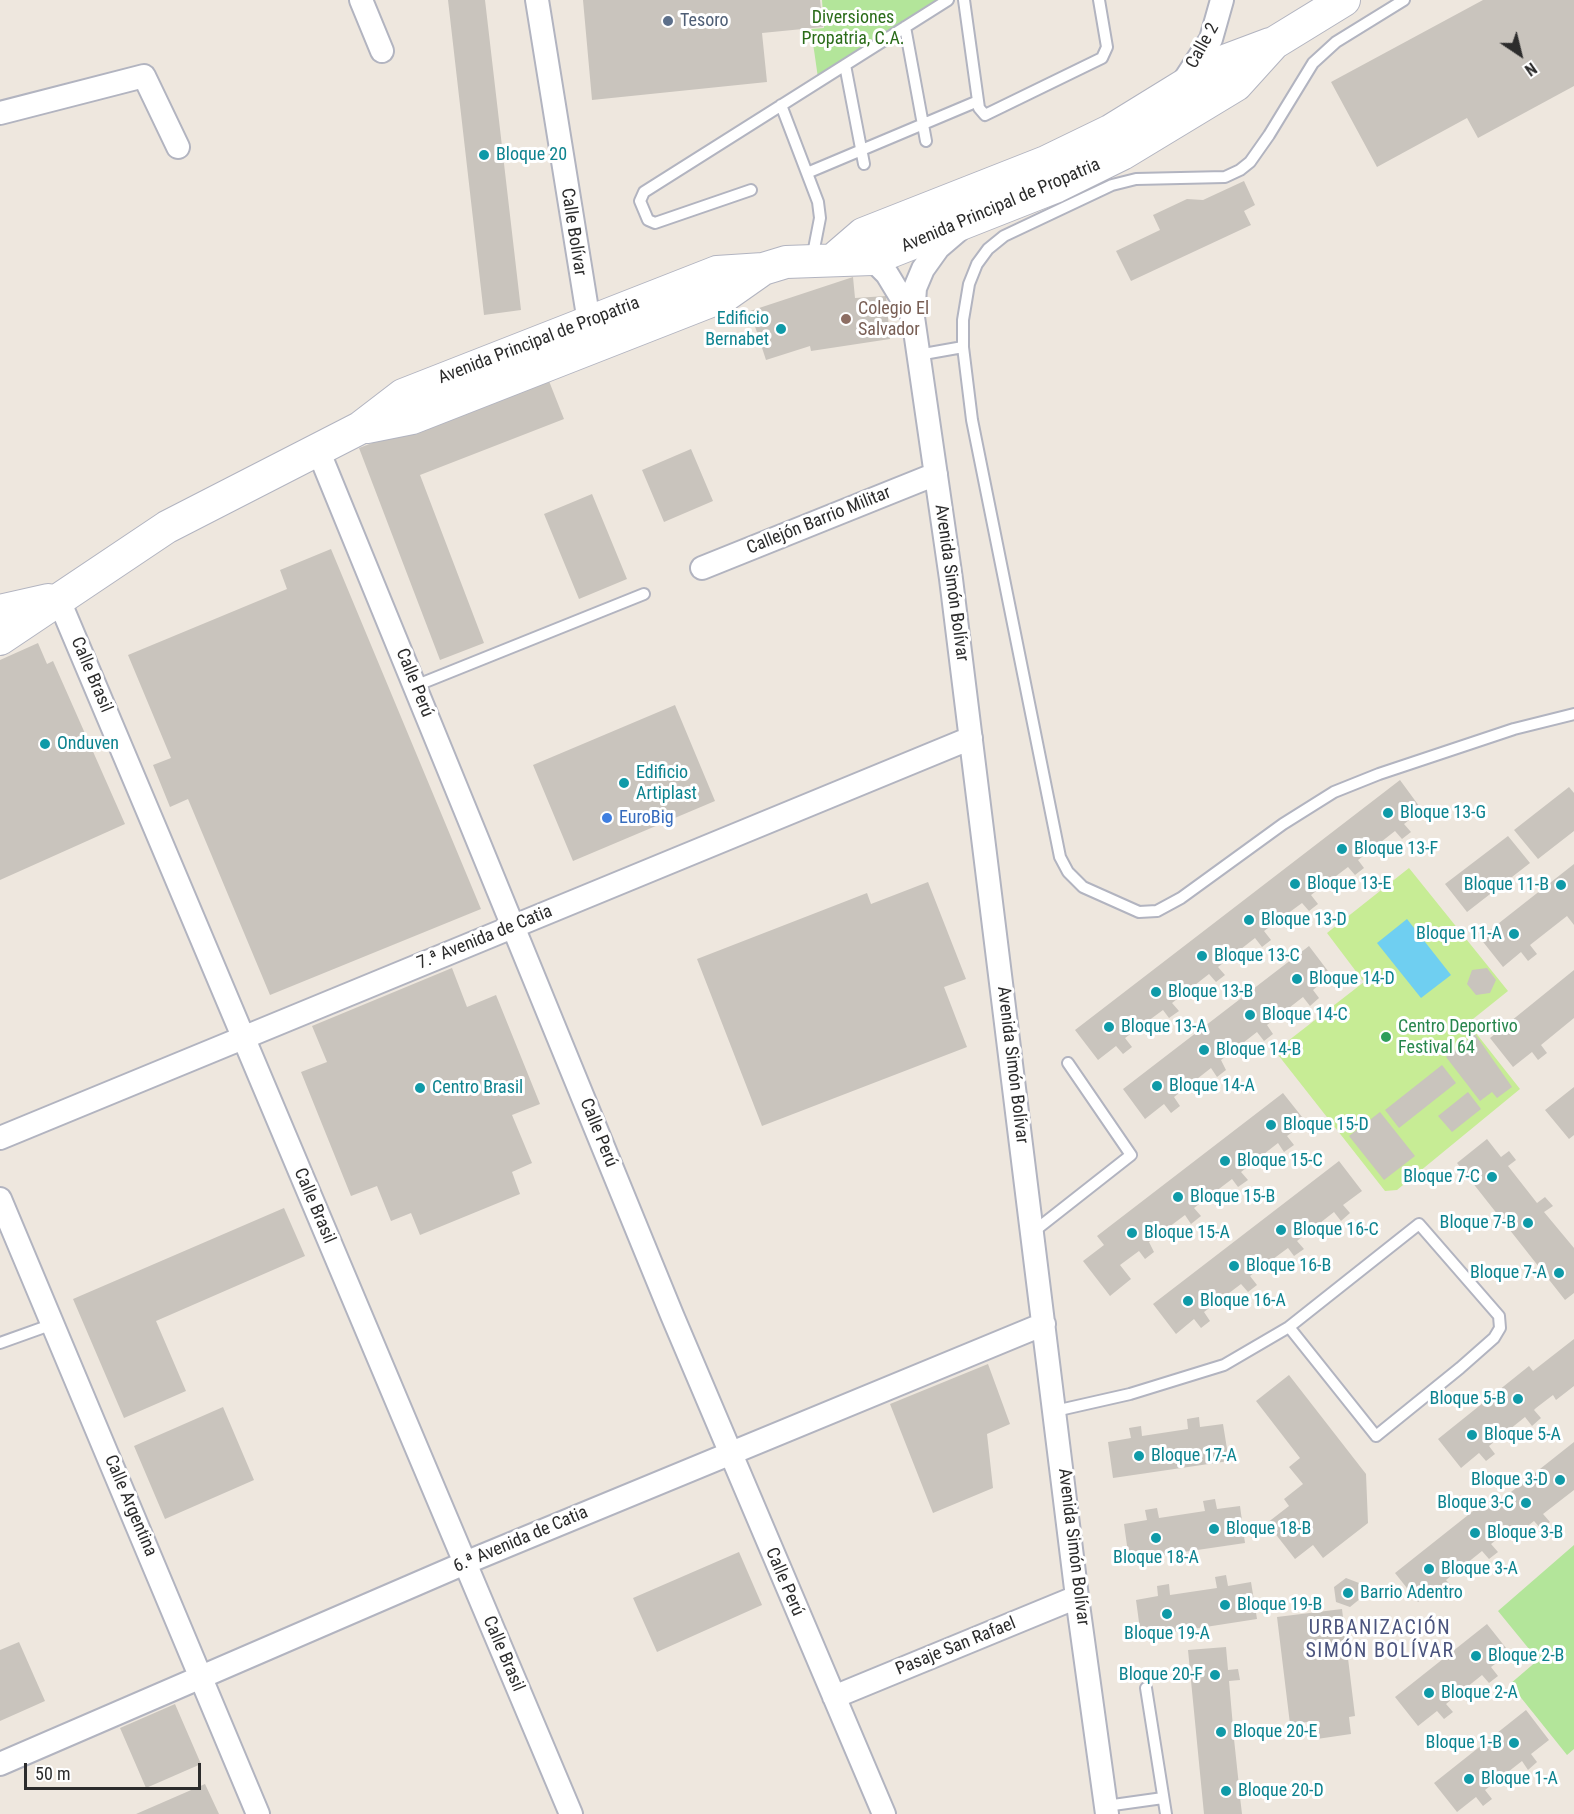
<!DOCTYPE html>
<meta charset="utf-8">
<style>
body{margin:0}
#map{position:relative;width:1574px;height:1814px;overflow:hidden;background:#eee7de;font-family:"Roboto Condensed",sans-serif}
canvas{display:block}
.north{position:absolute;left:1490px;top:24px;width:60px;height:60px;-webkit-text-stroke:4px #fff;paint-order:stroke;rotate:145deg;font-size:16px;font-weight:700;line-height:24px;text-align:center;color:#2c2c2c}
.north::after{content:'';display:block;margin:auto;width:21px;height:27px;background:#2c2c2c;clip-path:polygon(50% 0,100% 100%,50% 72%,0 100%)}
.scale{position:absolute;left:24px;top:1763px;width:177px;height:27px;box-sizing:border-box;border:3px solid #2c2c2c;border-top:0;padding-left:8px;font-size:18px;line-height:21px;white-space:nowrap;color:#2c2c2c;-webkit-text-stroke:4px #fff;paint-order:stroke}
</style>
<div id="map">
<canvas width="1574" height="1814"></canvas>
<div class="north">N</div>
<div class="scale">50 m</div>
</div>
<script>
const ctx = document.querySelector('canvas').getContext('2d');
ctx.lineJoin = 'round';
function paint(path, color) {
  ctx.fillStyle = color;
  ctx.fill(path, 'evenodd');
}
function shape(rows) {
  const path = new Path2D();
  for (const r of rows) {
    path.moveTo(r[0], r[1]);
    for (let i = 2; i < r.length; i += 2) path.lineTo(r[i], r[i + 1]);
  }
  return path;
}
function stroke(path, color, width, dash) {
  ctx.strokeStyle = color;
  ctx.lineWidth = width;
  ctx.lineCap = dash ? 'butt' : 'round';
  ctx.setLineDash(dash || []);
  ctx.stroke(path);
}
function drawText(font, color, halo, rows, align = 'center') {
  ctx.font = font + ' "Roboto Condensed",sans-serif';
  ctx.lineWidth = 6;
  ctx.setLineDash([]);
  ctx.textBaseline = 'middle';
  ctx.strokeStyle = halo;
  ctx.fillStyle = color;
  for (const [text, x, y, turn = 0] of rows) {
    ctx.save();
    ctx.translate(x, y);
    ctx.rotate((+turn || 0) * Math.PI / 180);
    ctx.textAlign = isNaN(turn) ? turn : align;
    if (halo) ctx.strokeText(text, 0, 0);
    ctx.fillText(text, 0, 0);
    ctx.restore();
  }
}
const green = shape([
 [822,0,938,0,940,6,819,85,811,29,824,28],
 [1574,1545,1574,1749,1567,1755,1510,1684,1538,1660,1498,1611]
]);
const pitch = shape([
 [1409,868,1508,991,1468,1023,1520,1089,1397,1190,1385,1191,1275,1051,1364,982,1327,933]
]);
const water = shape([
 [1407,919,1451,975,1421,998,1377,943]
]);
const building = shape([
 [448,0,485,0,521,310,484,315],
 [583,0,820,0,823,27,762,33,767,82,592,100],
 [1483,0,1574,0,1574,86,1478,138,1467,118,1377,167,1331,82],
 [1244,181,1255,205,1244,211,1251,225,1131,281,1116,251,1160,230,1153,215,1187,199,1203,200],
 [853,277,855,298,886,296,890,339,811,351,810,346,766,360,750,311],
 [547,376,564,419,420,475,484,643,440,660,359,448],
 [691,449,713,501,664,522,642,470],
 [592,494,627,579,579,599,544,514],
 [331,549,481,909,270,995,188,799,170,807,153,765,171,758,128,655,287,589,280,570],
 [38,643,47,664,53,661,125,824,0,880,0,660],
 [675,705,715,801,573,861,533,765],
 [1400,780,1422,810,1404,824,1411,832,1402,839,1395,831,1358,860,1364,868,1355,875,1348,867,1311,895,1318,904,1309,911,1302,903,1264,931,1271,940,1262,947,1255,938,1218,967,1225,975,1216,982,1209,974,1172,1003,1179,1011,1169,1018,1163,1010,1125,1038,1132,1047,1123,1054,1116,1046,1098,1060,1075,1030],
 [1569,787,1574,793,1574,831,1538,859,1514,830],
 [1508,836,1530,863,1467,912,1445,884],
 [1574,864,1574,925,1567,916,1530,945,1537,954,1528,961,1521,952,1503,967,1480,938],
 [928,882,966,979,944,987,967,1047,762,1126,697,959,867,893,871,904],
 [1309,946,1331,975,1313,990,1319,998,1310,1006,1303,997,1267,1025,1273,1034,1264,1041,1257,1032,1221,1060,1226,1070,1217,1077,1211,1068,1174,1097,1180,1106,1171,1113,1164,1104,1145,1119,1123,1089],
 [452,968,467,1007,496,995,540,1104,512,1115,532,1163,512,1172,520,1194,420,1235,411,1213,391,1221,377,1186,351,1196,301,1072,327,1062,312,1026],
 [1487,968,1496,980,1490,993,1476,995,1467,984,1472,970],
 [1574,970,1574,1018,1541,1045,1547,1053,1538,1060,1532,1052,1513,1067,1490,1038],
 [1475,1034,1512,1087,1497,1098,1492,1092,1480,1101,1446,1057],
 [1442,1065,1456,1083,1399,1128,1385,1110],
 [1574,1087,1574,1135,1569,1139,1545,1110],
 [1468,1092,1481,1109,1452,1132,1438,1116],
 [1283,1093,1306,1122,1287,1136,1294,1145,1284,1152,1278,1143,1241,1172,1248,1180,1238,1187,1232,1179,1194,1208,1201,1216,1191,1224,1185,1215,1149,1242,1154,1252,1145,1259,1139,1251,1120,1265,1131,1279,1110,1296,1083,1261,1104,1245,1097,1236],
 [1380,1112,1415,1156,1384,1180,1349,1136],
 [1487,1139,1501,1157,1509,1151,1516,1160,1508,1166,1537,1203,1545,1197,1553,1206,1544,1212,1574,1248,1574,1293,1565,1300,1457,1163],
 [1339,1161,1362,1191,1343,1205,1350,1213,1341,1221,1334,1212,1297,1241,1304,1249,1294,1256,1288,1248,1250,1276,1257,1285,1248,1292,1241,1284,1204,1312,1210,1321,1201,1328,1194,1319,1176,1334,1153,1304],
 [284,1208,305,1256,156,1321,186,1391,124,1418,73,1299],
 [1574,1339,1574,1386,1556,1400,1553,1395,1536,1408,1534,1410,1541,1418,1532,1426,1525,1417,1489,1446,1495,1454,1486,1461,1479,1453,1461,1468,1438,1439,1529,1366,1533,1371],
 [988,1364,1010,1424,987,1434,993,1488,933,1513,890,1404],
 [1289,1375,1366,1474,1368,1523,1323,1558,1313,1545,1295,1559,1267,1523,1289,1506,1284,1499,1303,1484,1289,1467,1300,1458,1256,1401],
 [223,1407,254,1480,165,1519,134,1446],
 [1199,1417,1200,1427,1223,1424,1229,1461,1113,1478,1108,1442,1131,1438,1129,1428,1141,1426,1142,1436,1188,1429,1187,1419],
 [1574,1442,1574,1490,1543,1514,1550,1522,1541,1529,1534,1521,1515,1536,1510,1529,1491,1544,1498,1552,1489,1559,1482,1551,1446,1580,1453,1588,1443,1595,1437,1587,1418,1602,1395,1573,1487,1500,1492,1507],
 [1215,1499,1217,1509,1240,1506,1245,1543,1129,1560,1124,1524,1147,1520,1145,1510,1157,1508,1159,1518,1205,1511,1203,1501],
 [739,1552,762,1605,657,1652,633,1598],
 [1226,1575,1228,1586,1251,1582,1257,1619,1141,1637,1136,1600,1158,1596,1157,1586,1169,1584,1170,1595,1217,1588,1215,1577],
 [1346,1578,1359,1583,1361,1598,1350,1607,1336,1602,1334,1587],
 [1342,1609,1355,1716,1349,1717,1351,1734,1310,1740,1308,1722,1290,1724,1277,1617],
 [1487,1624,1510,1653,1491,1667,1498,1676,1489,1683,1482,1675,1446,1704,1453,1712,1444,1719,1437,1711,1418,1726,1395,1697],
 [19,1642,45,1701,0,1721,0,1650],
 [1226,1647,1228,1670,1238,1669,1240,1680,1229,1681,1233,1727,1244,1726,1245,1738,1234,1739,1239,1786,1250,1785,1251,1796,1240,1797,1242,1814,1204,1814,1188,1650],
 [175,1704,201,1764,146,1788,120,1728],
 [1526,1710,1549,1740,1531,1754,1537,1762,1528,1770,1522,1761,1485,1790,1492,1799,1483,1806,1476,1797,1457,1812,1434,1783],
 [205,1784,219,1814,136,1814]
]);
const lane = shape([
 [964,0,979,108,985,115,1102,58,1107,47,1099,0],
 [1404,0,1336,42,1313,63,1269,135,1250,162,1240,170,1225,177,1136,179,1112,185,1004,236,988,249,977,264,969,284,963,320,963,347,972,420,1060,857,1068,872,1083,887,1139,912,1157,911,1181,898,1283,824,1334,792,1379,774,1514,729,1574,714],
 [905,27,926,141],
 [845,65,864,164],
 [781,105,818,202,820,218,812,259],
 [807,173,978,101],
 [751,190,655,223,648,220,640,201,644,192,948,0],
 [918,355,963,347],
 [415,686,644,594],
 [1033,1232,1131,1155,1068,1063],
 [0,1343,53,1324],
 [1055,1411,1130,1394,1224,1365,1289,1327,1419,1224,1499,1316,1500,1328,1494,1338,1460,1368,1376,1436,1289,1327],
 [1146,1688,1166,1814],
 [1106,1806,1163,1798]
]);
const street = shape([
 [361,0,382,51],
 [537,0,589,322],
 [1182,84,1211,39,1222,0],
 [0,113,144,76,178,147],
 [959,230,938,248,923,269,915,288,913,317,951,579,1077,1597,1107,1814],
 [872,259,887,274,913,317],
 [318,450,672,1315,884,1814],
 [702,568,936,474],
 [58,598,571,1814],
 [0,1138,971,738],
 [0,1199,258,1814],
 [834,1697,1077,1597],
 [0,1764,465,1563,1044,1324]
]);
const secondary = shape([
 [834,259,863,234,1046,162,1110,131,1222,62,1270,44],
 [367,427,412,418,726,295,763,269],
 [0,611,48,600],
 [0,639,167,527,360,428,403,395,717,272,763,269,786,262,872,259,1057,186,1122,154,1236,85,1274,43,1344,0]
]);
const markers = [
 [668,21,6,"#5c6f8a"],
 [484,155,6,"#0f9aa8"],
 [846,319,6,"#8d6e63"],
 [781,329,6,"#0f9aa8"],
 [45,744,6,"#0f9aa8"],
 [624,783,6,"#0f9aa8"],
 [1388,813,6,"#0f9aa8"],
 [607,818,6,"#3f7fe0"],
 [1342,849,6,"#0f9aa8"],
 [1295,884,6,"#0f9aa8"],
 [1561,885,6,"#0f9aa8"],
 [1249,920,6,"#0f9aa8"],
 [1514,934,6,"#0f9aa8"],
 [1202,956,6,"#0f9aa8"],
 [1297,979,6,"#0f9aa8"],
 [1156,992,6,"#0f9aa8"],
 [1250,1015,6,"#0f9aa8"],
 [1109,1027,6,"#0f9aa8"],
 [1386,1037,6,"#2e9e5b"],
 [1204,1050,6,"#0f9aa8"],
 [1157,1086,6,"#0f9aa8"],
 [420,1088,6,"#0f9aa8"],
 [1271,1125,6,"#0f9aa8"],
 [1225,1161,6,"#0f9aa8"],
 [1492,1177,6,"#0f9aa8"],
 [1178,1197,6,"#0f9aa8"],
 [1528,1223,6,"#0f9aa8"],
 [1281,1230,6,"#0f9aa8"],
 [1132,1233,6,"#0f9aa8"],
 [1234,1266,6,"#0f9aa8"],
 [1559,1273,6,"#0f9aa8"],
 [1188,1301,6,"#0f9aa8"],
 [1518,1399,6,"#0f9aa8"],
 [1472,1435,6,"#0f9aa8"],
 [1139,1456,6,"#0f9aa8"],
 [1560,1480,6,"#0f9aa8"],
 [1526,1503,6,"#0f9aa8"],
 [1214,1529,6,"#0f9aa8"],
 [1475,1533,6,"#0f9aa8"],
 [1156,1538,6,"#0f9aa8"],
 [1429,1569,6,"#0f9aa8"],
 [1348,1593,6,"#0f9aa8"],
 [1225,1605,6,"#0f9aa8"],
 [1167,1614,6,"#0f9aa8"],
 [1476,1656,6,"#0f9aa8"],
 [1215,1675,6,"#0f9aa8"],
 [1429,1693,6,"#0f9aa8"],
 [1221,1732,6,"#0f9aa8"],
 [1514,1743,6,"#0f9aa8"],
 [1469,1779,6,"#0f9aa8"],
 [1226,1791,6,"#0f9aa8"]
];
const parkNames = [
 ["Diversiones",853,18],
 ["Propatria, C.A.",853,39]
];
const serviceNames = [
 ["Tesoro",680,21]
];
const streetNames = [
 ["Calle 2",1203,46,-61],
 ["Avenida Principal de Propatria",1001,206,-23],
 ["Calle Bolívar",573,232,81],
 ["Avenida Principal de Propatria",539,341,-21],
 ["Callejón Barrio Militar",819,521,-22],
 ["Avenida Simón Bolívar",951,583,82],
 ["Calle Brasil",91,675,67],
 ["Calle Perú",414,683,68],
 ["7.ª Avenida de Catia",485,938,-22],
 ["Avenida Simón Bolívar",1012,1065,83],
 ["Calle Perú",598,1133,68],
 ["Calle Brasil",314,1206,67],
 ["Calle Argentina",130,1506,67],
 ["6.ª Avenida de Catia",521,1540,-23],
 ["Avenida Simón Bolívar",1073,1547,83],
 ["Calle Perú",784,1582,67],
 ["Pasaje San Rafael",956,1647,-22],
 ["Calle Brasil",503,1654,67]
];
const cultureNames = [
 ["Bloque 20",496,155],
 ["Edificio",769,319,"right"],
 ["Bernabet",769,340,"right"],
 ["Onduven",57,744],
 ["Edificio",636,773],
 ["Artiplast",636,794],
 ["Bloque 13-G",1400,813],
 ["Bloque 13-F",1354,849],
 ["Bloque 13-E",1307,884],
 ["Bloque 11-B",1549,885,"right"],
 ["Bloque 13-D",1261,920],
 ["Bloque 11-A",1502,934,"right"],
 ["Bloque 13-C",1214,956],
 ["Bloque 14-D",1309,979],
 ["Bloque 13-B",1168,992],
 ["Bloque 14-C",1262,1015],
 ["Bloque 13-A",1121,1027],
 ["Bloque 14-B",1216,1050],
 ["Bloque 14-A",1169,1086],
 ["Centro Brasil",432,1088],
 ["Bloque 15-D",1283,1125],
 ["Bloque 15-C",1237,1161],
 ["Bloque 7-C",1480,1177,"right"],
 ["Bloque 15-B",1190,1197],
 ["Bloque 7-B",1516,1223,"right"],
 ["Bloque 16-C",1293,1230],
 ["Bloque 15-A",1144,1233],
 ["Bloque 16-B",1246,1266],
 ["Bloque 7-A",1547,1273,"right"],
 ["Bloque 16-A",1200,1301],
 ["Bloque 5-B",1506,1399,"right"],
 ["Bloque 5-A",1484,1435],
 ["Bloque 17-A",1151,1456],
 ["Bloque 3-D",1548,1480,"right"],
 ["Bloque 3-C",1514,1503,"right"],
 ["Bloque 18-B",1226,1529],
 ["Bloque 3-B",1487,1533],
 ["Bloque 18-A",1156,1558,"center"],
 ["Bloque 3-A",1441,1569],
 ["Barrio Adentro",1360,1593],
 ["Bloque 19-B",1237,1605],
 ["Bloque 19-A",1167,1634,"center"],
 ["Bloque 2-B",1488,1656],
 ["Bloque 20-F",1203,1675,"right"],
 ["Bloque 2-A",1441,1693],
 ["Bloque 20-E",1233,1732],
 ["Bloque 1-B",1502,1743,"right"],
 ["Bloque 1-A",1481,1779],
 ["Bloque 20-D",1238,1791]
];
const educationNames = [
 ["Colegio El",858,309],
 ["Salvador",858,330]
];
const shopNames = [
 ["EuroBig",619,818]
];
const leisureNames = [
 ["Centro Deportivo",1398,1027],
 ["Festival 64",1398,1048]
];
const neighbourhoodNames = [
 ["URBANIZACIÓN",1380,1629],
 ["SIMÓN BOLÍVAR",1380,1652]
];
paint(green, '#b3e59a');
paint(pitch, '#c7ec95');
paint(water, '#6fcff1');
paint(building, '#c9c4bd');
stroke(lane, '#b2b4c0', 14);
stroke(street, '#b2b4c0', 26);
stroke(secondary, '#b2b4c0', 34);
stroke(lane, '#fff', 10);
stroke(street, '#fff', 22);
stroke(secondary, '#fff', 32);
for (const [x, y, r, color] of markers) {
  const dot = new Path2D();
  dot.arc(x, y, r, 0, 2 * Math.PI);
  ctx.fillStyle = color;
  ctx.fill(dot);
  stroke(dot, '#fff', 2);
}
drawText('18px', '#2a6c19', '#fff', parkNames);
drawText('18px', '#4e5e75', '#fff', serviceNames, 'left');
drawText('18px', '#2c2c2c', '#fff', streetNames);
drawText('18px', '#0d838f', '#fff', cultureNames, 'left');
drawText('18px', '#785e54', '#fff', educationNames, 'left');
drawText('18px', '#366cbe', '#fff', shopNames, 'left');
drawText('18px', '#27864d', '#fff', leisureNames, 'left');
ctx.letterSpacing = '1.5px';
drawText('20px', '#4b547e', '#fff', neighbourhoodNames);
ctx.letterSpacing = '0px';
</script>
